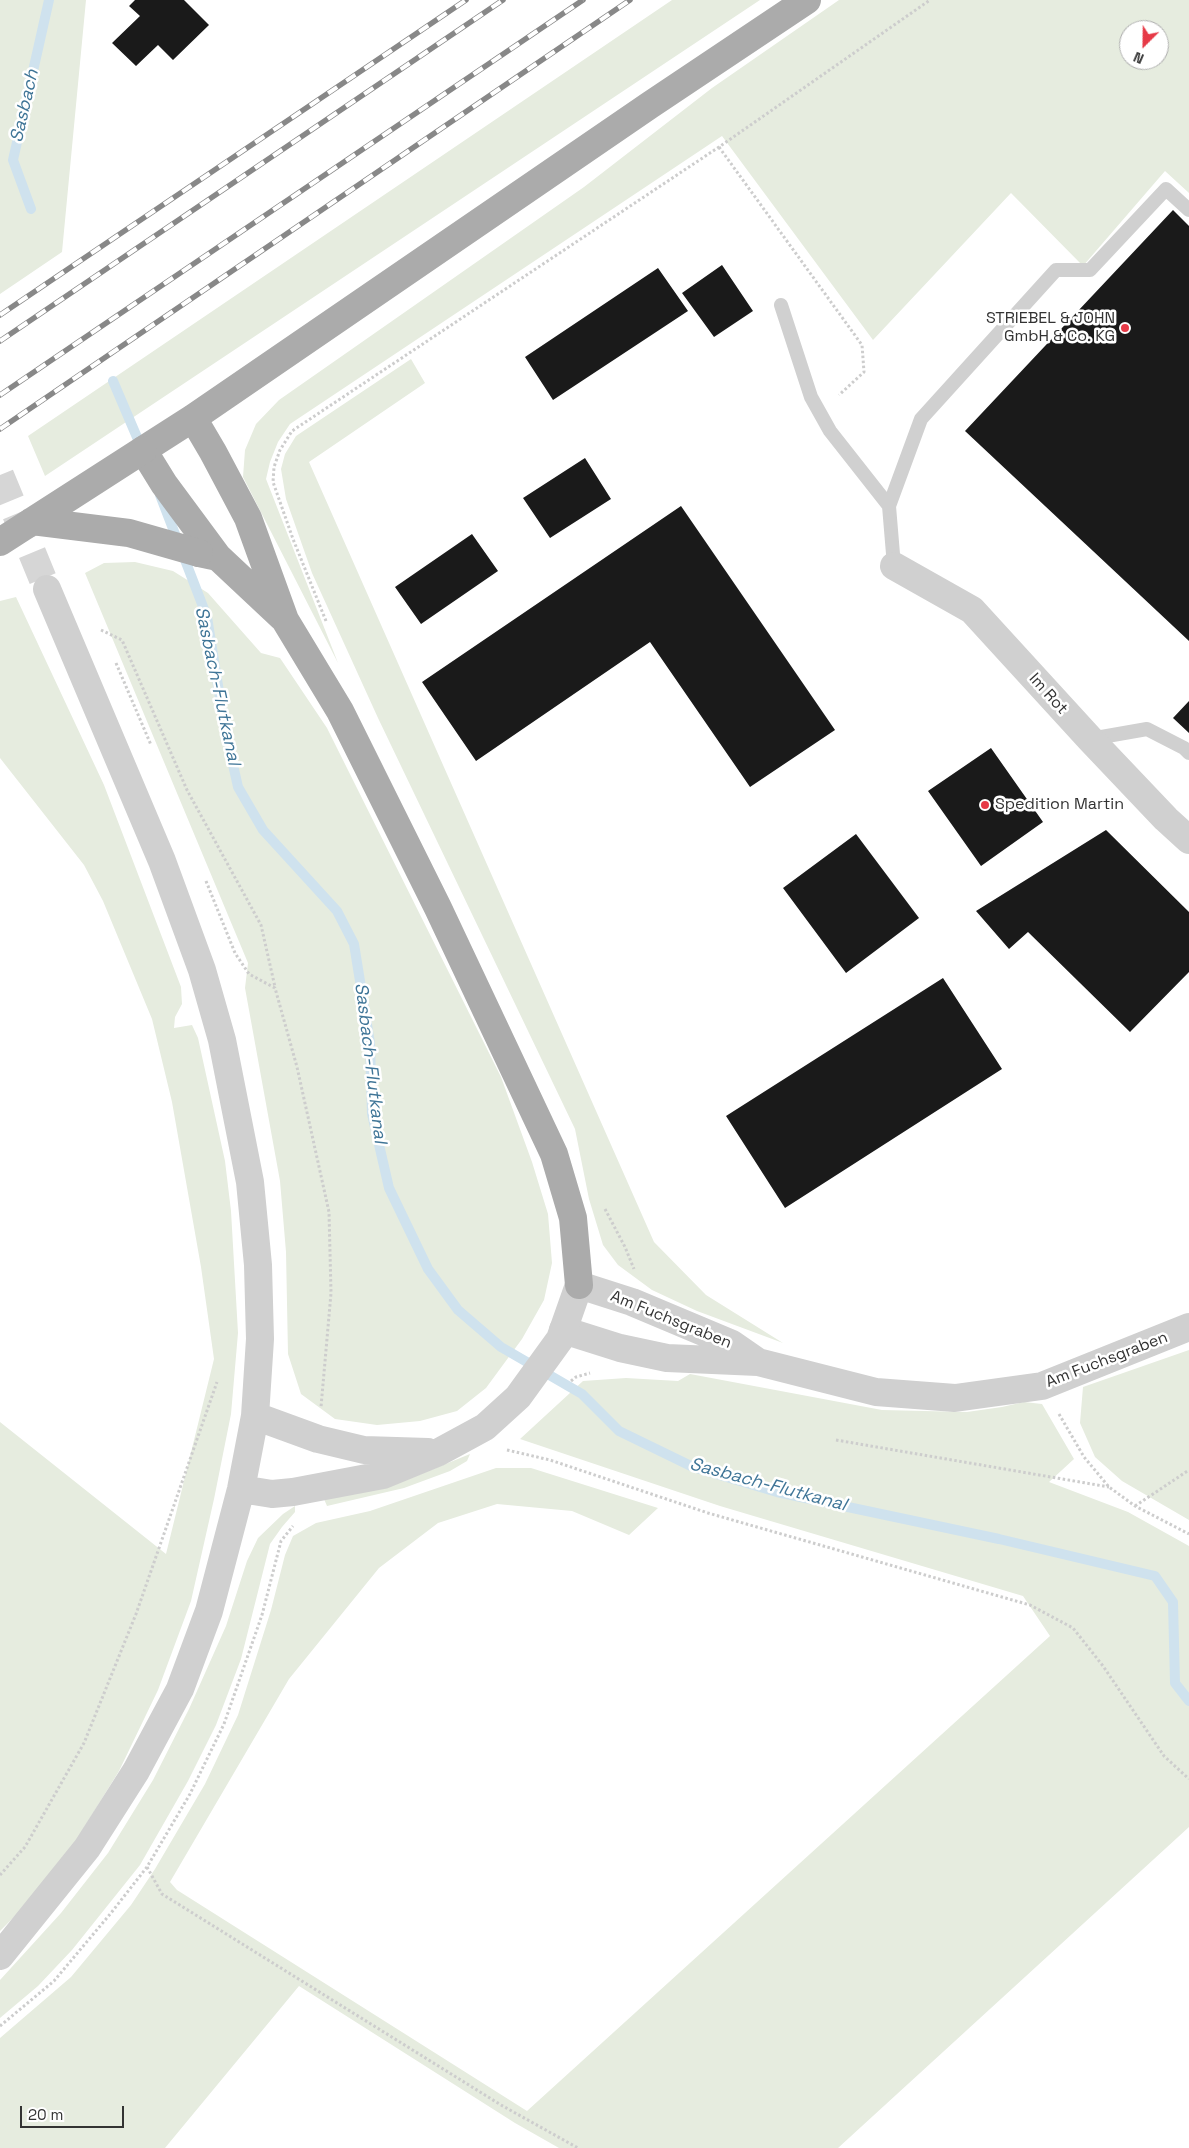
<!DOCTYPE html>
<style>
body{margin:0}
#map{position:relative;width:1189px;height:2148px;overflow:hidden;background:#fff;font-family:"Space Grotesk",sans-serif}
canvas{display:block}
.north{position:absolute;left:1119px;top:20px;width:50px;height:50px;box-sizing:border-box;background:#fff;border:1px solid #adadad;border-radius:50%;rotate:203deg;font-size:14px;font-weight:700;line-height:20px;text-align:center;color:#333}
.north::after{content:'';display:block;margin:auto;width:18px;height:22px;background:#e63946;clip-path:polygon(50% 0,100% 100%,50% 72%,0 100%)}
.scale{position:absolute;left:20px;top:2106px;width:104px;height:22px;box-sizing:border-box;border:2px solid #333;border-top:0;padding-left:6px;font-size:15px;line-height:18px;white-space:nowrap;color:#333;-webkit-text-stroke:4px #fff;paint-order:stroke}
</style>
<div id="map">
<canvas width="1189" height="2148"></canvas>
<div class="north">N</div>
<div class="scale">20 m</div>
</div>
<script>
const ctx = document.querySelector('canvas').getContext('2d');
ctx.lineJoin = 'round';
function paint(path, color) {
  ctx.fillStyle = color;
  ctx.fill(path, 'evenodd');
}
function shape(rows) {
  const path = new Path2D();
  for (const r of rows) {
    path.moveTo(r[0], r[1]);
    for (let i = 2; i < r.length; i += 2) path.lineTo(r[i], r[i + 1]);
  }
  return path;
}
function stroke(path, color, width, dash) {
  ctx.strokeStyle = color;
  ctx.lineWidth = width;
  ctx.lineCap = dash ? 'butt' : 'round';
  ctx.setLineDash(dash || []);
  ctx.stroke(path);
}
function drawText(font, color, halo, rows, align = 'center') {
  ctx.font = font + ' "Space Grotesk",sans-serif';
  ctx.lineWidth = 5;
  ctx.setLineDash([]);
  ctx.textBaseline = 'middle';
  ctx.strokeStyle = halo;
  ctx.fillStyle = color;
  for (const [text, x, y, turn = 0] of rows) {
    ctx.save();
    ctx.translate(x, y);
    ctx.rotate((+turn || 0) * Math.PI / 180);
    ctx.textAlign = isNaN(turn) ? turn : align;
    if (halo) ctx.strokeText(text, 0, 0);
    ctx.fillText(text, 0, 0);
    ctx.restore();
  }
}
const green = shape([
 [0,0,86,0,62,252,0,294],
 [672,0,760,0,45,476,28,436],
 [839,0,1189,0,1189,193,1165,171,1083,266,1011,193,873,340,722,136,290,424,278,442,270,462,266,479,338,663,243,477,245,450,256,424,279,400,584,187,712,88],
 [1129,30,1159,30,1159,60,1129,60],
 [411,359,425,383,309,462,654,1242,706,1295,783,1343,697,1311,652,1290,618,1265,603,1245,589,1199,575,1129,378,718,312,573,286,499,281,469,285,454,296,436],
 [135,562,173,571,208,593,261,653,280,658,327,728,501,1077,532,1162,548,1214,552,1263,544,1300,522,1339,486,1388,457,1411,420,1421,377,1425,335,1419,301,1394,288,1354,286,1252,280,1181,245,988,248,963,85,573,104,563],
 [16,597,104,785,181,987,182,1004,175,1017,174,1028,192,1025,198,1038,225,1161,231,1211,238,1333,231,1414,214,1499,191,1601,158,1690,119,1771,77,1839,19,1912,0,1931,0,1422,166,1554,214,1359,201,1267,172,1102,152,1019,103,901,84,865,0,758,0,601],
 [1189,1350,1189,1520,1122,1481,1095,1457,1080,1423,1083,1387],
 [690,1374,882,1410,967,1412,1002,1407,1024,1402,1042,1404,1074,1459,1049,1482,1128,1512,1189,1546,1189,1827,838,2148,559,2148,515,2123,299,1986,165,2148,0,2148,0,2038,71,1977,131,1905,155,1869,205,1784,238,1715,271,1610,285,1555,293,1536,316,1523,370,1511,496,1468,531,1468,658,1508,629,1535,572,1511,497,1504,438,1523,379,1568,289,1679,170,1882,177,1890,527,2111,1050,1636,1023,1596,720,1506,520,1439,583,1381,626,1378,678,1381],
 [470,1454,467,1461,450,1471,404,1488,327,1506,324,1499,404,1481],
 [295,1506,295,1512,282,1527,270,1544,241,1659,216,1725,188,1781,140,1865,72,1950,38,1986,0,2018,0,1980,61,1913,108,1853,153,1780,189,1709,226,1626,247,1561,258,1538,283,1514]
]);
const stream = shape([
 [31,209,13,160,49,0],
 [113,381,142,449],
 [160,495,207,617,225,729,238,787,263,830,337,911,354,944,370,1043,372,1114,389,1188,428,1269,458,1310,501,1347,582,1394,619,1431,693,1467,777,1492,999,1539,1155,1576,1173,1602,1175,1683,1189,1701]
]);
const building = shape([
 [135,0,184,0,209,25,173,60,158,45,136,66,112,43,140,16,129,6],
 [1173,210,1189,226,1189,641,965,431],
 [722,265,753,311,714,337,682,293],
 [658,268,688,311,553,400,525,357],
 [585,458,611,499,550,538,523,498],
 [681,506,835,730,750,787,650,642,476,761,422,682],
 [472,534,498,571,421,624,395,587],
 [1189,701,1189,733,1173,718],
 [991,748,1043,822,981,866,928,791],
 [1106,830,1189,912,1189,972,1130,1032,1028,932,1009,949,976,911],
 [856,834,919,918,846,973,783,888],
 [943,978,1002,1069,785,1208,726,1116]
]);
const tertiaryTunnel = shape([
 [0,475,47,589]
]);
const path = shape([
 [719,147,862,345,864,372,839,395],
 [326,621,293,539,273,482,274,467,280,450,292,431,719,147,930,0],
 [101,630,122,640,187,790,261,925,275,987],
 [116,663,151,745],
 [206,881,235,953,249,974,275,988,297,1067,329,1212,331,1293,321,1407],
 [605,1209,625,1247,634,1269],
 [571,1381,576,1377,590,1373],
 [1059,1414,1084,1457,1109,1487,1135,1506,1189,1534],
 [836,1440,1109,1487],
 [507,1450,550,1460,708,1513,1030,1605,1073,1628,1103,1666,1164,1756,1189,1779],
 [1135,1506,1189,1470],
 [147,1867,162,1894,501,2105,578,2148],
 [0,1875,25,1847,84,1743,136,1614,217,1382],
 [0,2026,54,1981,111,1913,147,1867,190,1794,224,1724,262,1615,281,1541,293,1526]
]);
const service = shape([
 [781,305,811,397,830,431,889,506,894,566],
 [889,506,921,419,1056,270,1090,270,1166,189,1189,210],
 [1090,739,1147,729,1184,748,1189,753]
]);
const minor = shape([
 [894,566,972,610,1090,739,1166,819,1189,840],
 [579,1285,632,1302,732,1344,758,1362],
 [563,1330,620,1348,667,1358,758,1362,876,1392,955,1398,1042,1386,1189,1327]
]);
const tertiary = shape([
 [255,1416,318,1439,364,1450,428,1452],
 [241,1489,272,1494,293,1492,383,1475,439,1452,485,1427,518,1397,560,1339,579,1285],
 [0,1956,87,1848,136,1771,180,1689,209,1611,241,1489,255,1416,260,1339,258,1265,250,1182,222,1040,202,970,162,861,47,589]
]);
const primary = shape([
 [193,418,213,452,248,518,285,620,340,711,438,908,554,1154,573,1218,579,1285],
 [199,553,218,557,282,617],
 [218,557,164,484,143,450,193,418,650,105,807,0]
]);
const rail = shape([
 [0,315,466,0],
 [0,341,503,0],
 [0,395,583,0],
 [0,429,630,0]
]);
const primaryBridge = shape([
 [32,521,129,533,199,553],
 [0,542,143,450]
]);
const markers = [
 [1125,328,5,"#e63946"],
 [985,805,5,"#e63946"]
];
const poiNames = [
 ["STRIEBEL & JOHN",1115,319],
 ["GmbH & Co. KG",1115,337],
 ["Spedition Martin",995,805,"left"]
];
const streetNames = [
 ["Im Rot",1048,694,48],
 ["Am Fuchsgraben",671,1320,22],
 ["Am Fuchsgraben",1107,1360,-21]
];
const waterNames = [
 ["Sasbach",25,106,-77],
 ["Sasbach-Flutkanal",217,686,78],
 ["Sasbach-Flutkanal",370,1063,83],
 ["Sasbach-Flutkanal",768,1485,15]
];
paint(green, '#e6ecdf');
stroke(stream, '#cfe2ee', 10);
paint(building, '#1a1a1a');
stroke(tertiaryTunnel, '#d6d6d6', 28, [28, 14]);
stroke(path, '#cdcdcd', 3, [2.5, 2.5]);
stroke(service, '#d0d0d0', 14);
stroke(minor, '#d0d0d0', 28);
stroke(tertiary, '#d0d0d0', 28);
stroke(primary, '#ababab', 28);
stroke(rail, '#888', 5.5);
stroke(rail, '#fff', 4, [11]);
stroke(primaryBridge, '#ababab', 28);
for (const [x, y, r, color] of markers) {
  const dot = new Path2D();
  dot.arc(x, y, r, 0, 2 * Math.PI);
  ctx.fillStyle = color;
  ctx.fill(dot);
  stroke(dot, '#fff', 2);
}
drawText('16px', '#333', '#fff', poiNames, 'right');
drawText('16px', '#333', '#fff', streetNames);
drawText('italic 18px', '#3f7597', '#fff', waterNames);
</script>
